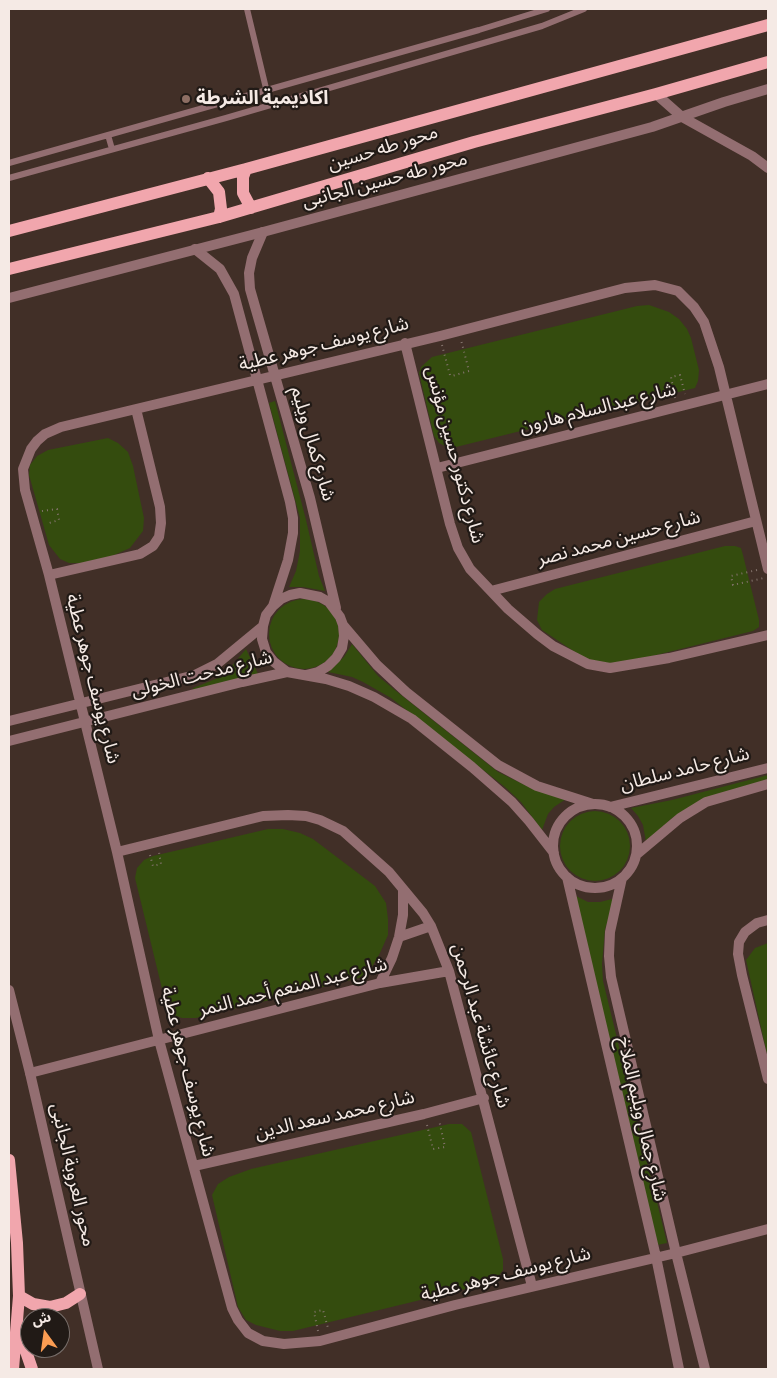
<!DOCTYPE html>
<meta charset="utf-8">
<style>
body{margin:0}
#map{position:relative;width:777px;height:1378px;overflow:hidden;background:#412f27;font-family:"Sofia Sans Condensed","Noto Sans Arabic",sans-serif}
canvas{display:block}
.frame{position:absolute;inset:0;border:10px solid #f5eae5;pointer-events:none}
.north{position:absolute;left:20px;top:1308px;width:50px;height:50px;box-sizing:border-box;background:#211a16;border:1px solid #766d69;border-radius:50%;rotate:346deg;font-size:14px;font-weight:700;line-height:20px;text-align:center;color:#f5eae5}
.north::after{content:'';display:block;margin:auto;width:18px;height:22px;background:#fc9d53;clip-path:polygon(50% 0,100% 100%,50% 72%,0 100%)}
</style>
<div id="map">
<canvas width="777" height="1378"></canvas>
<div class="frame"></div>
<div class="north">ش</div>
</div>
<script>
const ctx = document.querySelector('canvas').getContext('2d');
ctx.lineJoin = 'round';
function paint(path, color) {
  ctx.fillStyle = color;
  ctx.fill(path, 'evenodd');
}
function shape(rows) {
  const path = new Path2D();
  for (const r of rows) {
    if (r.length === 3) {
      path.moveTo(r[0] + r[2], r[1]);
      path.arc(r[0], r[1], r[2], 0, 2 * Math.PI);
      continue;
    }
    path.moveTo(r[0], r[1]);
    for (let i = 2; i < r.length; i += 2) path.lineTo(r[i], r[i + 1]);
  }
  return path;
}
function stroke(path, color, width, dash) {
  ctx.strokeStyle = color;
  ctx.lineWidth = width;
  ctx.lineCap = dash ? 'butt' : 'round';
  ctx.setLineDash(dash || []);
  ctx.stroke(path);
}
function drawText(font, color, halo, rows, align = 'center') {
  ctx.font = font + ' "Sofia Sans Condensed","Noto Sans Arabic",sans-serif';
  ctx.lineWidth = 4.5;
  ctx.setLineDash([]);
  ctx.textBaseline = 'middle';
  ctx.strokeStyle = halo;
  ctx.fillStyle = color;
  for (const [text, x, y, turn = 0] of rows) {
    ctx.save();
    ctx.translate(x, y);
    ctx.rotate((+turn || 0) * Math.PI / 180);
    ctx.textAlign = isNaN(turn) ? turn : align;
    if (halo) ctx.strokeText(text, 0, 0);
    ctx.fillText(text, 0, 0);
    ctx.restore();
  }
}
const green = shape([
 [649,305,669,312,679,319,687,329,691,338,699,370,698,381,695,388,456,447,445,446,439,443,434,436,419,373,421,367,432,357,637,306],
 [275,401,306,520,319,576,325,591,303,587,289,587,296,571,300,551,300,518,269,403],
 [108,438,118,443,128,452,133,466,144,518,143,531,130,548,112,556,83,563,69,563,60,559,49,545,29,475,30,465,37,456,48,450],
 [725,546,735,546,741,548,743,555,759,620,759,627,753,631,620,664,594,662,581,656,542,630,537,620,539,602,547,594,555,589],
 [304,634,35],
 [352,644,378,676,396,691,498,772,529,787,566,799,554,807,548,814,542,830,521,802,505,787,391,698,363,682,352,677,328,672,344,657],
 [246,649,260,678,194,692,193,688,218,678,230,668],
 [768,775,768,782,695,804,672,818,646,842,643,825,638,816,631,808,672,800],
 [595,846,35],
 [268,829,283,829,300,833,313,839,375,886,386,903,388,919,388,935,380,953,369,972,359,978,196,1018,182,1018,173,1015,167,1009,135,878,137,868,144,860,153,856],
 [572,894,588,902,600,902,616,898,605,929,602,964,603,981,667,1243,657,1245],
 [768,943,768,1059,746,960,755,948],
 [449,1124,462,1124,471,1132,503,1259,503,1270,497,1278,486,1284,293,1331,280,1331,256,1325,246,1320,238,1307,212,1195,218,1184,229,1177,251,1169]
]);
const path = shape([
 [442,345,450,375,452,376,469,371,461,340],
 [675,398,671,377,680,375,685,394],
 [42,511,57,509,59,520,46,524],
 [757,570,731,576,733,585,764,578],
 [150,855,153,866,161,864,159,852],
 [427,1125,433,1149,445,1147,439,1120],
 [318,1331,314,1312,323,1310,328,1328]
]);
const service = shape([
 [247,9,270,105],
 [108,135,112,149],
 [9,163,479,30,547,9],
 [9,178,226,118,542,26,584,9]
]);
const minor = shape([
 [263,232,252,258,249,273,250,289,310,498,336,608],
 [195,249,220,269,234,294,290,502,293,518,293,533,288,560,273,606],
 [405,343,450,524,458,548,470,569,508,609,537,634,553,646,588,664,610,668,669,658,768,635],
 [437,468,768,384],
 [768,569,719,367,704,322,694,307,678,291,655,285,625,288,440,336,61,427,45,434,37,441,31,449,23,469,25,490,49,575,117,852,159,1040,232,1308,238,1320,248,1333,263,1341,284,1344,320,1341,455,1305,676,1253,768,1229],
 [49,575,140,554,153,546,159,537,161,523,160,507,136,409],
 [491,591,756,521],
 [343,625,377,665,406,692,498,765,537,786,593,804],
 [306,675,318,672,328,666,336,658,342,648,344,636,343,625,340,617,329,602,320,597,300,593,290,595,281,599,273,606,266,615,263,626,262,639,266,652,274,662,287,672,326,679,349,686,374,697,412,719,472,767,512,802,529,821,554,853],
 [9,721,195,675,217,664,263,626],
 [9,741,242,682,287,672],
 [595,846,42],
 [610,807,768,768],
 [117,852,263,816,288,815,306,816,320,820,343,831,389,872,423,913,431,926,449,971,532,1286],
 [636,855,680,818,706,802,768,784],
 [567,877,656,1257,679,1369],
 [622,878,610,932,609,956,611,977,676,1253,705,1369],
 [768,920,757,923,745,932,739,942,738,954,742,975,768,1079],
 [399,937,431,926],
 [380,983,392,958,399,937,403,915,403,889],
 [30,1073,380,983,449,971],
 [194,1166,424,1114,484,1098]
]);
const tertiary = shape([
 [656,94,682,117,752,156,768,168],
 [9,298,263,232,652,127,724,102,768,89],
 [9,990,30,1073,98,1369]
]);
const primary = shape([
 [246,169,243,177,243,193,251,208],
 [208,178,219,192,221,209,219,217],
 [9,231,246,169,768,25],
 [9,269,219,217,474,142,656,94,768,62],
 [9,1160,17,1243,19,1296,13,1369],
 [19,1296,33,1304,50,1307,66,1303,80,1294],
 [19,1331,32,1369]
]);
const markers = [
 [186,99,5,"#8d6e63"]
];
const poiNames = [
 ["اكاديمية الشرطة",196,99]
];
const streetNames = [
 ["محور طه حسين",383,149,-17],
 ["محور طه حسين الجانبى",385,181,-15],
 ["شارع يوسف جوهر عطية",324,345,-14],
 ["شارع عبدالسلام هارون",598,409,-14],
 ["شارع كمال ويليم",312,444,74],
 ["شارع دكتور حسين مؤنس",454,455,75],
 ["شارع حسين محمد نصر",619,539,-15],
 ["شارع مدحت الخولى",202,675,-14],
 ["شارع يوسف جوهر عطية",92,679,76],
 ["شارع حامد سلطان",685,770,-14],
 ["شارع عبد المنعم أحمد النمر",293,988,-14],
 ["شارع عائشة عبد الرحمن",480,1026,74],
 ["شارع يوسف جوهر عطية",187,1072,76],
 ["شارع محمد سعد الدين",335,1116,-13],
 ["شارع جمال ويليم الملاخ",641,1119,77],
 ["محور العروبة الجانبى",72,1175,77],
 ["شارع يوسف جوهر عطية",506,1275,-14]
];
paint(green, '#344c0e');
stroke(path, '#85756e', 2, [1, 4]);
stroke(service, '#936e71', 6);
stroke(minor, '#936e71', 10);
stroke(tertiary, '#936e71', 10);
stroke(primary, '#f1a6ad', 12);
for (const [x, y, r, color] of markers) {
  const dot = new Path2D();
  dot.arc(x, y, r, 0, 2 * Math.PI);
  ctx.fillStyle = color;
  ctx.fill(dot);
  stroke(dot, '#211a16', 2);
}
drawText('bold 19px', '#f5eae5', '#211a16', poiNames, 'left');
drawText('19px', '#f5eae5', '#211a16', streetNames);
</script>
